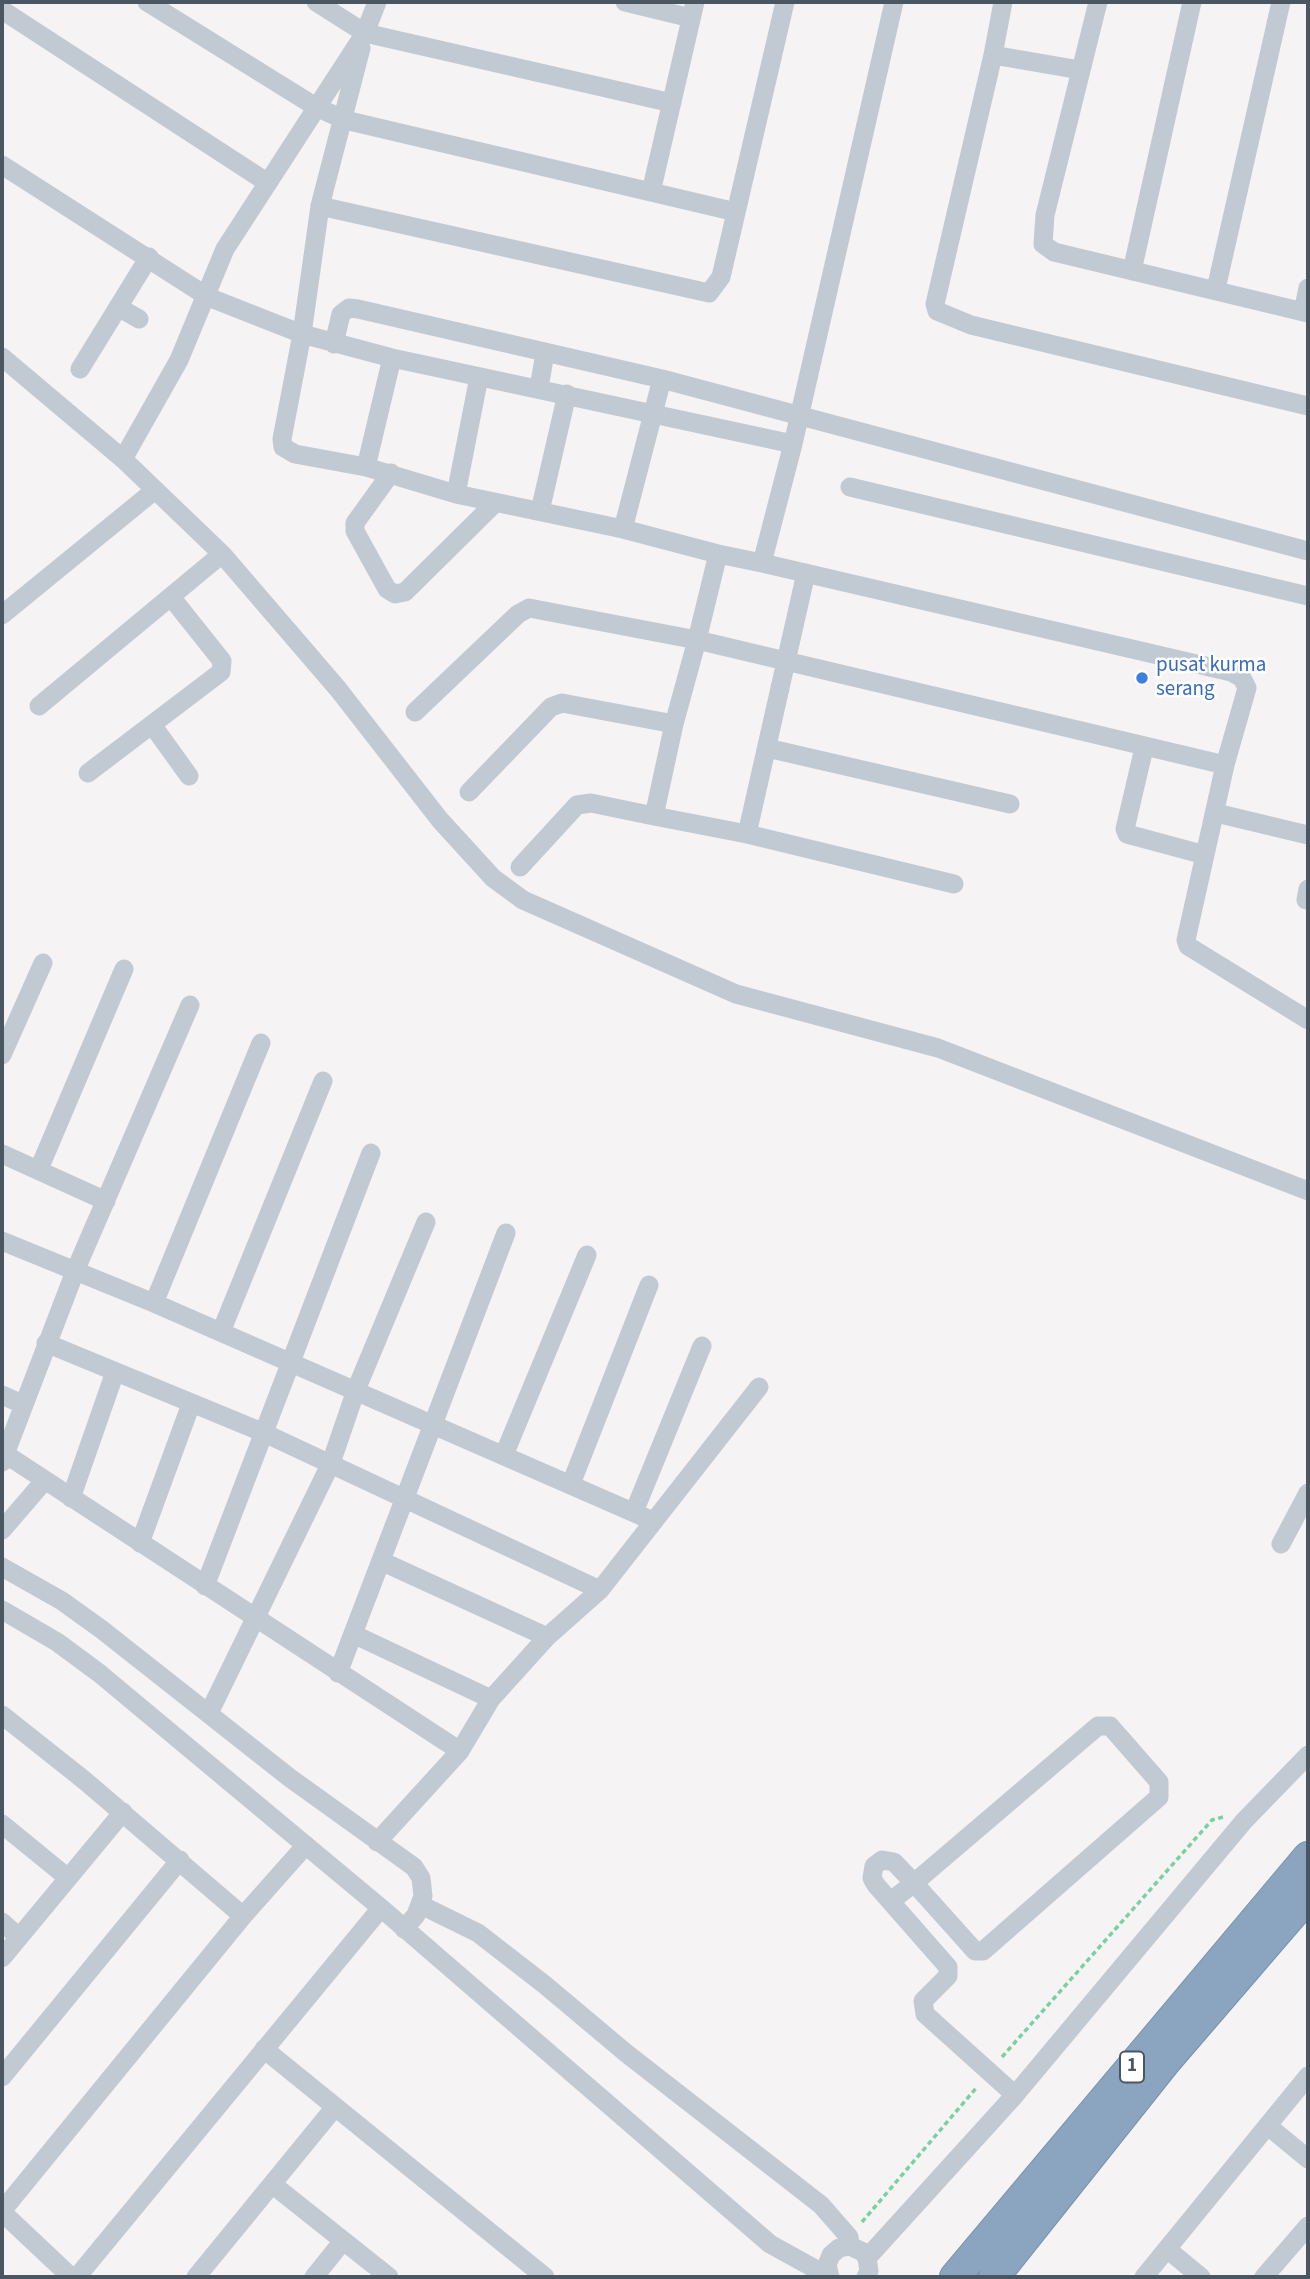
<!DOCTYPE html>
<style>
body{margin:0}
#map{position:relative;width:1310px;height:2279px;overflow:hidden;background:#f5f3f3;font-family:"Source Sans 3",sans-serif}
canvas{display:block}
.frame{position:absolute;inset:0;border:4px solid #4a5661;pointer-events:none}
</style>
<div id="map">
<canvas width="1310" height="2279"></canvas>
<div class="frame"></div>
</div>
<script>
const ctx = document.querySelector('canvas').getContext('2d');
ctx.lineJoin = 'round';
function shape(rows) {
  const path = new Path2D();
  for (const r of rows) {
    path.moveTo(r[0], r[1]);
    for (let i = 2; i < r.length; i += 2) path.lineTo(r[i], r[i + 1]);
  }
  return path;
}
function stroke(path, color, width, dash) {
  ctx.strokeStyle = color;
  ctx.lineWidth = width;
  ctx.lineCap = dash ? 'butt' : 'round';
  ctx.setLineDash(dash || []);
  ctx.stroke(path);
}
function drawText(font, color, halo, rows, align = 'center') {
  ctx.font = font + ' "Source Sans 3",sans-serif';
  ctx.lineWidth = 5;
  ctx.setLineDash([]);
  ctx.textBaseline = 'middle';
  ctx.strokeStyle = halo;
  ctx.fillStyle = color;
  for (const [text, x, y, turn = 0] of rows) {
    ctx.save();
    ctx.translate(x, y);
    ctx.rotate((+turn || 0) * Math.PI / 180);
    ctx.textAlign = isNaN(turn) ? turn : align;
    if (halo) ctx.strokeText(text, 0, 0);
    ctx.fillText(text, 0, 0);
    ctx.restore();
  }
}
const path = shape([
 [1002,2057,1212,1820,1223,1817],
 [862,2222,977,2087]
]);
const minor = shape([
 [147,2,316,107,345,120,651,192,695,2],
 [316,2,365,33,672,103],
 [377,2,365,33,225,249,179,360,123,459,222,554,338,689,440,820,493,878,523,900,736,994,938,1048,1308,1191],
 [625,2,691,18],
 [1003,2,993,55,935,304,937,311,971,325,1308,406],
 [1098,2,1045,215,1043,244,1054,252,1308,313],
 [2,10,268,183],
 [361,48,320,206,302,334,282,439,283,447,295,454,366,467,456,494,623,529,718,554],
 [993,55,1080,70],
 [2,165,208,297,302,334,392,358,793,444],
 [651,192,736,212],
 [320,206,709,293,721,277,785,2],
 [1132,271,1192,2],
 [1216,289,1281,2],
 [118,307,139,319],
 [1303,312,1308,288],
 [334,344,341,314,349,308,358,309,662,379,1308,551],
 [2,357,123,459],
 [80,369,149,257],
 [539,388,545,353],
 [366,467,392,358],
 [391,473,355,523,355,531,387,589,395,594,405,592,495,503],
 [850,487,1308,596],
 [456,494,479,377],
 [540,511,567,394],
 [623,529,662,379],
 [762,563,1231,672,1242,678,1247,688,1225,765,1186,940,1188,946,1308,1020],
 [2,615,155,490],
 [39,706,222,554],
 [415,712,518,614,529,608,697,640,718,554,762,563,793,444,894,2],
 [153,726,189,776],
 [767,748,1010,804],
 [1144,748,1125,829,1127,834,1205,855],
 [88,773,221,672,222,661,171,597],
 [469,792,551,707,562,703,674,724,697,640,1225,765],
 [1216,813,1308,835],
 [654,816,747,834,806,573],
 [747,834,954,884],
 [520,867,577,805,591,803,654,816,674,724],
 [1306,900,1308,889],
 [2,1055,43,963],
 [2,1154,106,1201],
 [39,1169,124,969],
 [2,1241,154,1303,653,1521],
 [154,1303,261,1043],
 [221,1332,323,1081],
 [46,1343,262,1432,600,1590],
 [2,1395,22,1404],
 [5,1454,460,1751],
 [504,1455,587,1255],
 [2,1462,76,1269,190,1005],
 [571,1484,649,1285],
 [71,1498,115,1372],
 [634,1512,702,1346],
 [2,1530,45,1480],
 [140,1543,191,1404],
 [1281,1544,1308,1493],
 [381,1561,547,1637],
 [2,1567,62,1601,101,1629,290,1778,414,1867,421,1878,423,1896,416,1915,404,1929],
 [205,1586,371,1153],
 [2,1610,57,1642,99,1673,381,1908,770,2244,828,2276],
 [353,1634,491,1699],
 [338,1673,506,1233],
 [209,1713,331,1463,356,1390,426,1222],
 [2,1715,84,1780,243,1916],
 [2,1824,68,1878],
 [377,1842,460,1751,491,1699,547,1637,600,1590,759,1387],
 [891,1901,914,1883,1098,1726,1110,1726,1159,1782,1159,1797,983,1951,975,1951,914,1883,894,1862,882,1860,874,1866,872,1878,876,1885,948,1967,948,1976,923,2001,925,2014,1015,2095],
 [421,1905,478,1933,545,1985,626,2053,821,2205,849,2237,850,2246],
 [2,1922,19,1937],
 [2,1958,123,1812],
 [264,2049,545,2277],
 [2,2077,180,1860],
 [1268,2126,1308,2159],
 [272,2184,389,2277],
 [2,2211,243,1916,306,1845],
 [2,2212,71,2277],
 [1167,2249,1201,2277],
 [867,2258,1015,2095,1244,1821,1308,1755],
 [77,2277,381,1908],
 [196,2277,335,2107],
 [314,2277,343,2241],
 [830,2277,827,2265,831,2255,839,2248,850,2246,863,2252,867,2258,869,2271,866,2277],
 [1144,2277,1308,2076],
 [1264,2277,1308,2226]
]);
const highway = shape([
 [955,2277,1308,1857],
 [994,2277,1166,2061,1308,1896]
]);
const markers = [
 [1142,678,7,"#3f7fe0"]
];
const shields = [
 [1132,2067,24]
];
const shieldNames = [
 ["1",1132,2067]
];
const shopNames = [
 ["pusat kurma",1156,666],
 ["serang",1156,690]
];
stroke(highway, '#7690ad', 32);
stroke(path, '#7ad0a6', 3.5, [5, 3.5]);
stroke(minor, '#c1cad2', 19);
stroke(highway, '#8ba5c1', 30);
for (const [x, y, r, color] of markers) {
  const dot = new Path2D();
  dot.arc(x, y, r, 0, 2 * Math.PI);
  ctx.fillStyle = color;
  ctx.fill(dot);
  stroke(dot, '#fff', 2.5);
}
for (const [x, y, w] of shields) {
  const box = new Path2D();
  box.roundRect(x - w / 2, y - 15.5, w, 31, 5);
  ctx.fillStyle = '#fff';
  ctx.fill(box);
  stroke(box, '#4a5661', 2);
}
drawText('bold 19px', '#4a5661', null, shieldNames);
drawText('21px', '#366cbe', '#fff', shopNames, 'left');
</script>
